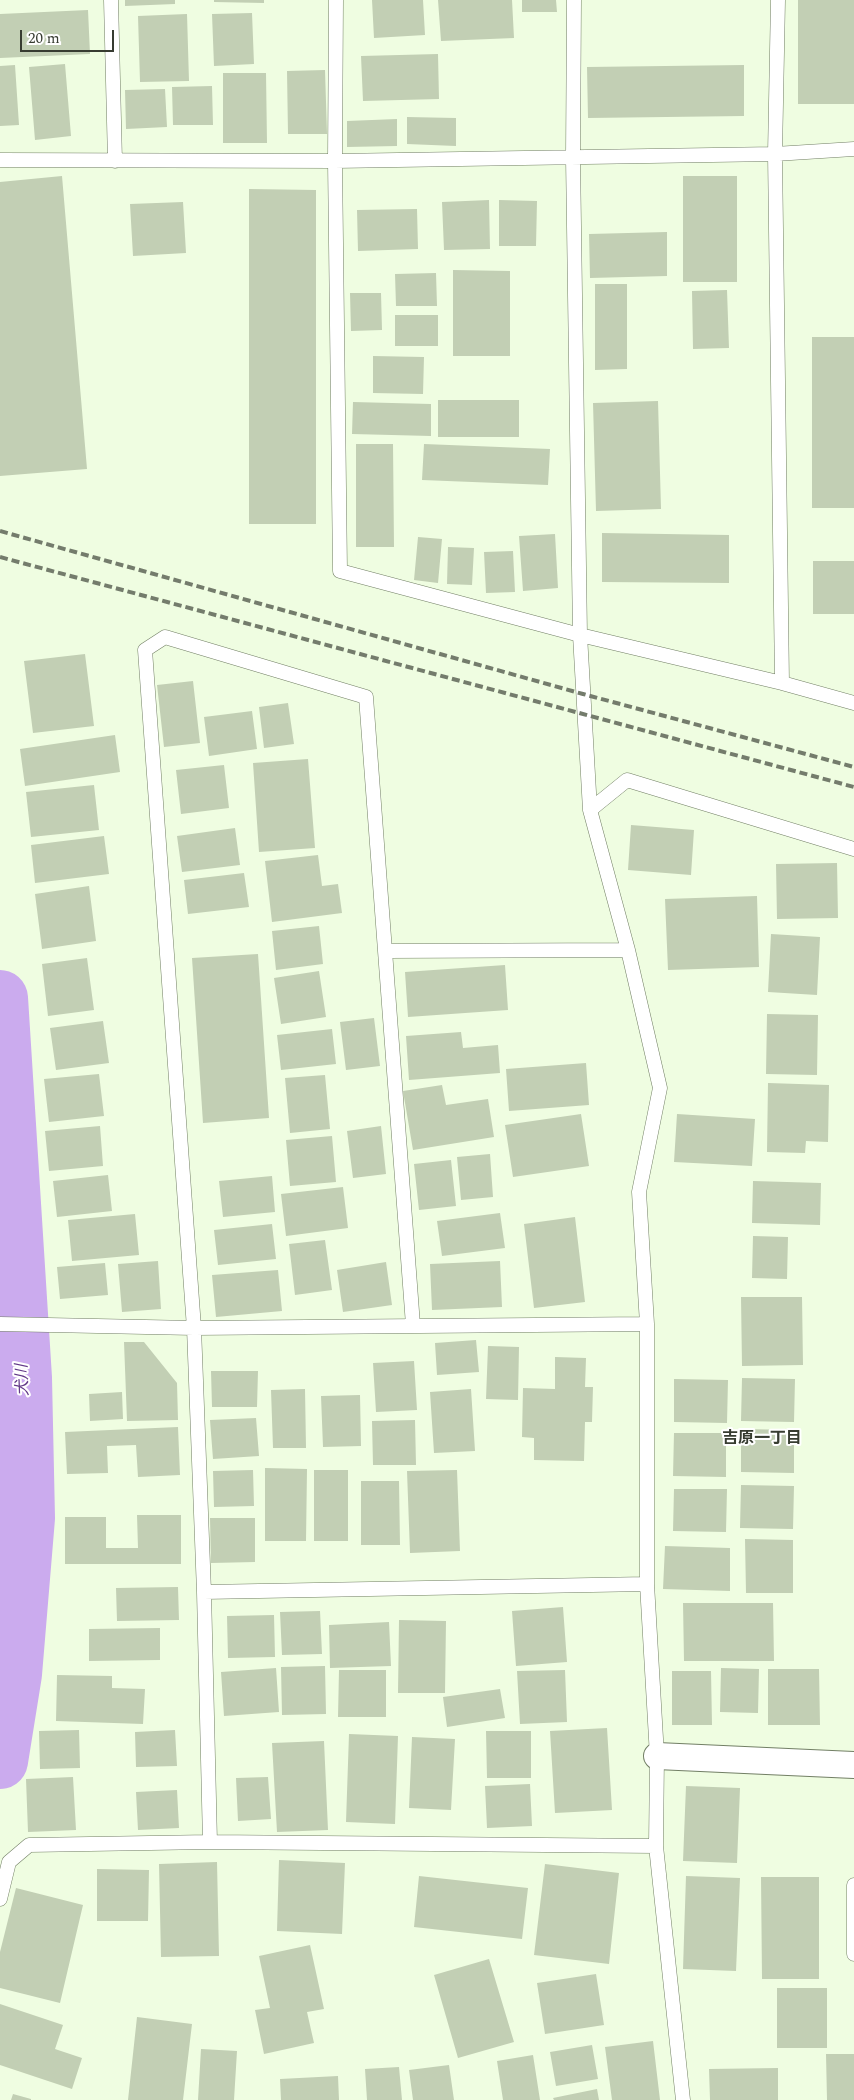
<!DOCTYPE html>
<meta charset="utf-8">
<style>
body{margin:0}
#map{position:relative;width:854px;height:2100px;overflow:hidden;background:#effde1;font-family:Spectral,serif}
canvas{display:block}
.scale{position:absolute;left:20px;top:30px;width:94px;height:22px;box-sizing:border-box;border:2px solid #373c31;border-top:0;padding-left:6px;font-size:15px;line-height:18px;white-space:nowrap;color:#373c31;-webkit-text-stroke:4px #fff;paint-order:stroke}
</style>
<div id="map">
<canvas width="854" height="2100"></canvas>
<div class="scale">20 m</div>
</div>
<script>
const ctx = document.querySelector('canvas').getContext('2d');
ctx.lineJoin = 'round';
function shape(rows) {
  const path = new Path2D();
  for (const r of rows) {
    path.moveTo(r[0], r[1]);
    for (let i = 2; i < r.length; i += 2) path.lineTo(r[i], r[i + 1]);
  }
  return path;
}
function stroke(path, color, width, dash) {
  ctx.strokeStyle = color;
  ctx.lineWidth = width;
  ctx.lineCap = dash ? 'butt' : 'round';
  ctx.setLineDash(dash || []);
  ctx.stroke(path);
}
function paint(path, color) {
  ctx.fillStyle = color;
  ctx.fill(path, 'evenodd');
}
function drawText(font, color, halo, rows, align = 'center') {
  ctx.font = font + ' Spectral,"Noto Sans JP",serif';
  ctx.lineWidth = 4;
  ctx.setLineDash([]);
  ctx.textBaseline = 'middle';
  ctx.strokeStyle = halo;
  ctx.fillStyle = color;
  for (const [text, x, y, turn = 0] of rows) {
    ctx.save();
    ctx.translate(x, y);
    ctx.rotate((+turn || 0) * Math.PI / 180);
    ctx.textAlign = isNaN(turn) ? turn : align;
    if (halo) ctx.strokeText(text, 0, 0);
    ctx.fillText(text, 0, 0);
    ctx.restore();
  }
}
const river = shape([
 [0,998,24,1378,27,1518,14,1674,0,1761]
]);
const building = shape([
 [125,0,175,0,175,4,125,6],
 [214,0,264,0,264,3,214,2],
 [372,0,423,0,425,35,374,38],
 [438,0,512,0,514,38,441,41],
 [522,0,556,0,557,12,522,12],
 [798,0,854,0,854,104,798,104],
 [88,10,90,54,0,58,0,14],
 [252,13,254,64,214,66,212,14],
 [187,14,189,81,140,82,138,16],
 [438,54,439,99,363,101,361,56],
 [65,64,71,136,35,140,29,67],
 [15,65,19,125,0,126,0,66],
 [744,65,744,116,588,118,587,67],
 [325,70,327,134,288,134,287,71],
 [223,73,266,73,267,143,223,143],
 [212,86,213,125,173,125,172,87],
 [165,89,167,127,126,129,125,90],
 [407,117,456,118,456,146,407,144],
 [397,119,397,146,347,147,347,121],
 [62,176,87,469,0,476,0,182],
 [683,176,737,176,737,282,683,282],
 [249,189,316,190,316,524,249,524],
 [489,200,490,249,444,250,442,202],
 [499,200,537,201,536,246,499,246],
 [183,202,186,253,133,256,130,204],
 [417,209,418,249,358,251,357,210],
 [667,232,667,276,590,278,589,234],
 [453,270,510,271,510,356,453,356],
 [436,273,437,306,396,306,395,274],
 [595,284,627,284,627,369,595,370],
 [727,290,729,348,693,349,692,291],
 [350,293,381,293,382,330,351,331],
 [395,315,438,315,438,346,395,346],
 [812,337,854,337,854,508,812,508],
 [373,356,424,357,423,394,373,393],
 [438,400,519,400,519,437,438,437],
 [658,401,661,509,596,511,593,403],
 [353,402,431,404,431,436,352,434],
 [356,444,393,444,394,547,356,547],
 [424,444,550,449,548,485,422,480],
 [602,533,729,535,729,583,602,582],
 [555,534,558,588,523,591,519,536],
 [418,537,442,539,438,583,414,580],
 [448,547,474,548,472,585,447,584],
 [513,551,515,592,486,593,484,552],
 [813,561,854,561,854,614,813,614],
 [85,654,94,726,33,733,24,661],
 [193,681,200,743,164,747,157,685],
 [288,703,294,744,264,748,259,707],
 [252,711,257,749,209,756,204,717],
 [115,735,120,772,25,786,20,749],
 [308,759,315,848,259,852,253,763],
 [224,765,229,808,181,814,176,770],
 [94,785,99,830,31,837,26,792],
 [631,825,694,830,691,875,628,870],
 [235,828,240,865,182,872,177,836],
 [104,836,109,874,35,883,31,845],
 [318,855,322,886,338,884,342,913,272,922,265,861],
 [837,863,838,918,777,919,776,864],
 [244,873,249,907,188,914,184,880],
 [89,886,96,941,42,949,35,894],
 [757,896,759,967,668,970,665,899],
 [319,926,323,964,276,970,272,931],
 [771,934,820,937,817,995,768,992],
 [258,954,269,1118,203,1123,192,958],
 [87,958,94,1010,48,1016,42,964],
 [505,965,508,1010,408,1017,405,972],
 [319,971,326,1017,281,1024,274,978],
 [767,1014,818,1015,817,1075,766,1074],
 [374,1018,380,1066,346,1070,340,1022],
 [103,1021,109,1063,56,1070,50,1028],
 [332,1029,336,1064,281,1070,277,1035],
 [461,1032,463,1048,498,1045,500,1073,409,1080,406,1036],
 [586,1063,589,1105,509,1111,506,1069],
 [99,1074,104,1116,49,1122,44,1079],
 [325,1075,330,1129,290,1133,285,1078],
 [768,1083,829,1085,828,1142,806,1141,805,1153,767,1152],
 [442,1085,446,1105,488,1099,494,1137,413,1150,403,1091],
 [581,1114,589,1166,513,1177,505,1125],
 [677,1114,755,1119,752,1166,674,1162],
 [100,1126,103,1166,49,1171,45,1131],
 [381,1126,386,1174,353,1178,347,1131],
 [332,1136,336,1182,290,1186,286,1140],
 [490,1154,493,1197,461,1200,457,1157],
 [451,1160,456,1206,419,1210,414,1164],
 [108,1175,112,1211,57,1217,53,1181],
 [272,1176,275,1212,223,1217,219,1181],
 [753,1181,821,1183,820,1225,752,1223],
 [343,1187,348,1228,286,1236,281,1194],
 [500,1213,505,1248,442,1256,437,1221],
 [135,1214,139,1255,72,1261,68,1220],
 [575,1217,585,1302,534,1308,524,1224],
 [272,1224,276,1259,218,1265,214,1230],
 [753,1236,788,1237,787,1279,752,1278],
 [325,1240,332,1290,295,1295,289,1244],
 [158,1261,161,1309,122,1312,118,1264],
 [500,1261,502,1307,432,1310,430,1264],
 [386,1262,392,1305,343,1312,337,1270],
 [105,1263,108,1295,60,1299,57,1267],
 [278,1270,282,1311,216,1317,212,1275],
 [741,1297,802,1297,803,1365,742,1366],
 [476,1340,479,1372,437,1375,435,1343],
 [124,1342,144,1342,177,1383,178,1420,127,1421],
 [488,1346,519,1347,518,1400,486,1399],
 [555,1357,586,1358,585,1387,593,1387,592,1422,585,1422,584,1461,534,1460,534,1438,522,1437,523,1388,555,1389],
 [414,1361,417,1410,376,1412,373,1363],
 [211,1371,258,1371,257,1407,212,1407],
 [742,1378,795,1379,794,1422,741,1421],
 [674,1379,728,1380,727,1423,674,1422],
 [305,1389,306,1448,273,1448,271,1390],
 [471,1389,475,1451,434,1453,430,1392],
 [122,1392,123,1419,90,1421,89,1394],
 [360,1395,361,1446,323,1447,321,1396],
 [256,1418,259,1456,213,1459,210,1420],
 [415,1420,416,1465,373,1465,372,1421],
 [178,1427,180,1475,138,1477,136,1445,107,1446,108,1473,67,1474,65,1432],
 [741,1429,794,1430,794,1473,741,1472],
 [674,1433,726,1433,726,1477,673,1476],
 [265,1468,307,1469,306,1541,265,1541],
 [253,1470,254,1506,214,1507,213,1471],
 [314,1470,348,1470,348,1541,314,1541],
 [457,1470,460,1551,410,1553,407,1471],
 [361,1481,399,1481,400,1545,361,1545],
 [741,1485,794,1486,793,1529,740,1528],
 [674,1489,727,1489,726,1532,673,1531],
 [137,1515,181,1515,181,1564,65,1564,65,1517,106,1517,106,1548,138,1548],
 [210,1518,255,1518,255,1562,211,1563],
 [745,1539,793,1540,793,1593,746,1593],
 [665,1546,730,1548,730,1591,663,1589],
 [178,1587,179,1620,117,1621,116,1588],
 [683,1603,773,1603,774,1661,684,1661],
 [563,1607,567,1662,516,1666,512,1611],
 [320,1611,322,1654,282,1655,280,1612],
 [274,1615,275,1657,228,1658,227,1616],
 [399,1620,446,1621,445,1693,398,1693],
 [389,1622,391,1666,330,1668,329,1625],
 [160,1628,160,1660,89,1661,89,1629],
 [325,1666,326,1714,282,1715,281,1667],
 [276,1668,279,1712,224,1716,221,1672],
 [721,1668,759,1669,758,1713,720,1712],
 [768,1669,819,1669,820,1725,768,1725],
 [339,1670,386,1670,386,1717,338,1717],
 [565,1670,567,1722,520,1724,517,1671],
 [672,1671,711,1671,712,1725,672,1725],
 [57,1675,112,1676,112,1688,145,1689,143,1724,56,1721],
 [500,1689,505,1718,447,1727,443,1697],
 [607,1728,612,1810,555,1813,550,1731],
 [79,1730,80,1768,40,1769,39,1731],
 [175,1730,177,1766,136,1767,135,1732],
 [486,1731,531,1731,531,1778,487,1778],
 [349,1734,398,1736,395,1824,346,1822],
 [412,1737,455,1739,451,1810,409,1808],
 [324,1741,328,1830,277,1832,272,1743],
 [73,1777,76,1830,28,1832,26,1779],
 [268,1777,271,1819,238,1821,236,1778],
 [530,1784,532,1826,487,1828,485,1786],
 [686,1786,740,1788,737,1863,683,1861],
 [177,1790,179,1828,138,1830,136,1792],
 [279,1860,345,1863,342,1934,277,1931],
 [217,1862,219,1956,161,1957,159,1864],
 [545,1864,619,1873,609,1964,534,1955],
 [97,1869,149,1870,148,1921,97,1921],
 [419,1876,528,1888,522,1939,414,1927],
 [686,1876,740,1878,736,1971,683,1969],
 [761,1877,819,1877,819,1979,762,1979],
 [16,1888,83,1905,60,2003,0,1988,0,1952],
 [310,1945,324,2009,307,2012,314,2043,264,2054,255,2010,270,2008,259,1956],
 [489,1959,514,2042,458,2058,434,1975],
 [596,1974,604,2025,545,2034,537,1983],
 [777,1988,827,1988,827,2048,777,2048],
 [0,2004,63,2025,55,2049,82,2058,72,2089,0,2065],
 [137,2017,192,2024,183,2100,128,2100],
 [653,2041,660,2100,612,2100,605,2047],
 [592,2045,598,2079,556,2086,550,2052],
 [201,2049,237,2051,234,2100,198,2100],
 [826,2054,854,2054,854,2100,827,2100],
 [533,2055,540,2100,503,2100,497,2061],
 [449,2065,454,2100,413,2100,409,2070],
 [399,2067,402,2100,367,2100,365,2069],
 [778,2068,778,2100,710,2100,709,2069],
 [338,2076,339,2100,281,2100,280,2079],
 [597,2089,599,2100,554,2100,553,2098],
 [13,2094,31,2099,31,2100,11,2100]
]);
const lane = shape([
 [111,0,115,161],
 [336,0,335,161,340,571,580,635,782,683,854,703],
 [574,0,573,158,580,635,590,810],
 [778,0,775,154,782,683],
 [0,160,335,161,775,154,854,149],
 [386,951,628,950],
 [0,1324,194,1328,647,1324],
 [204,1592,647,1584],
 [210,1842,204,1592,194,1328,145,650,165,637,366,697,413,1325],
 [854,1885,854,1954],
 [0,1899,9,1862,29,1845,210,1842,656,1846],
 [683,2100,656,1846,657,1756,647,1584,647,1324,639,1192,660,1088,628,950,590,810,627,780,854,849]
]);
const street = shape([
 [657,1756,854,1765]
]);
const rail = shape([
 [0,531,583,694,854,767],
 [0,557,854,787]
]);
const waterNames = [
 ["犬川",24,1380,-92]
];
const neighbourhoodNames = [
 ["吉原一丁目",762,1440]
];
stroke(river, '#cbabee', 56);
paint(building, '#c2cfb4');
stroke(lane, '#727f65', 15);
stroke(street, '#727f65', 28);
stroke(lane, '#fff', 14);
stroke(street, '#fff', 26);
stroke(rail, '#747c6c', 4, [8, 4]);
drawText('italic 16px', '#623988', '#fff', waterNames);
drawText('bold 16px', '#373c31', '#fff', neighbourhoodNames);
</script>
